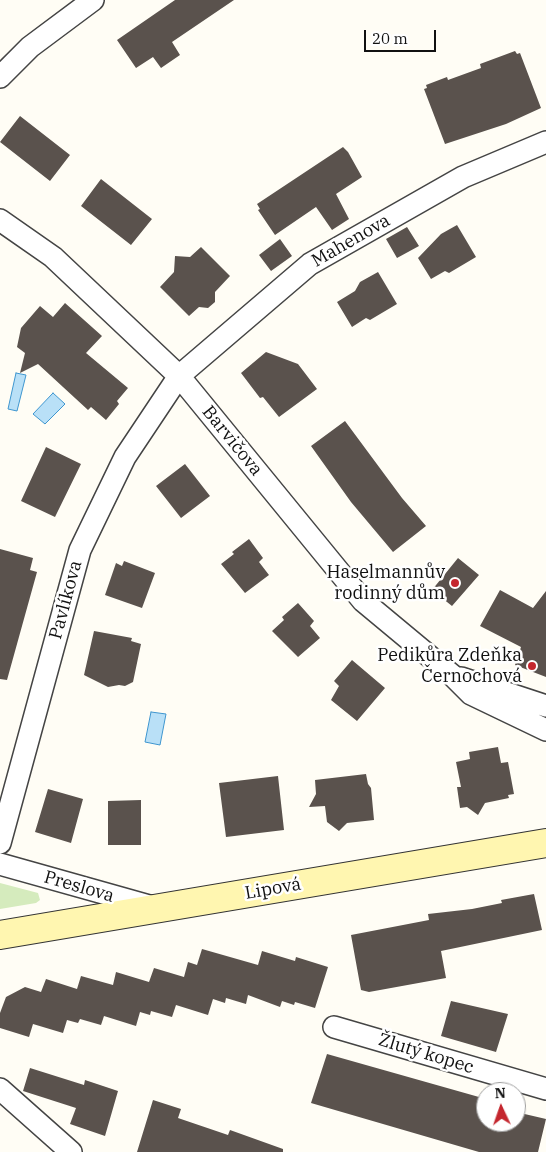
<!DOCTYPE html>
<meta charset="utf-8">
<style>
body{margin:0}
#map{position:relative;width:546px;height:1152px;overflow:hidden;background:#fffdf5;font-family:"IBM Plex Serif",serif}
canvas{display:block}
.north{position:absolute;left:476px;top:1082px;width:50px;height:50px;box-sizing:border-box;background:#fff;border:1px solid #a0a0a0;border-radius:50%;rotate:357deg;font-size:14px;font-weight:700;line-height:20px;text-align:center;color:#111}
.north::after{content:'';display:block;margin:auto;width:18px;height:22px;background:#c4262e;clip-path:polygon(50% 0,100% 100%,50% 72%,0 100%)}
.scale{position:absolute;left:364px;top:30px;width:72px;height:22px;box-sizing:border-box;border:2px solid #111;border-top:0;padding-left:6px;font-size:15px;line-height:18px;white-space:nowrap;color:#111;-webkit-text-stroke:4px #fff;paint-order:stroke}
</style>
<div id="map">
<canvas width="546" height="1152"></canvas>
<div class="north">N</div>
<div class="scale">20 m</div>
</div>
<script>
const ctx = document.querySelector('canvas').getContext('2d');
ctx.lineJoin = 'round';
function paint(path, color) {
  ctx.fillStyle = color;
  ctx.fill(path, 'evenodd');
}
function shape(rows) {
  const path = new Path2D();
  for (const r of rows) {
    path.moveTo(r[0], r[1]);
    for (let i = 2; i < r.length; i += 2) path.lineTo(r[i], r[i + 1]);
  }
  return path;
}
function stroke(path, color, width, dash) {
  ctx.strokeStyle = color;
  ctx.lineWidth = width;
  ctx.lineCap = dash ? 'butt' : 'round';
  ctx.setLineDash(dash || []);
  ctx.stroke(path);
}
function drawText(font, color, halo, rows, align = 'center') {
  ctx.font = font + ' "IBM Plex Serif",serif';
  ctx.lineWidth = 5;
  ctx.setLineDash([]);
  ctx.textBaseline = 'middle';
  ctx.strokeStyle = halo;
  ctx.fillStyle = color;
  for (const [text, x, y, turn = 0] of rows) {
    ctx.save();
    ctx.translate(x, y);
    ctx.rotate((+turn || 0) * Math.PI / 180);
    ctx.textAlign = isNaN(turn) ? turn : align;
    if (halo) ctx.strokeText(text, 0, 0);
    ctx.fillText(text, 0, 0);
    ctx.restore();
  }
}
const green = shape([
 [0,883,38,893,40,900,36,903,0,909]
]);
const water = shape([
 [16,373,26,375,17,411,8,409,16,373],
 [53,393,65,404,45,424,33,414,53,393],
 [151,712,166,714,160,745,145,742,151,712]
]);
const building = shape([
 [175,0,234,0,172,42,180,55,161,68,153,57,136,68,117,40],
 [515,51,517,54,520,53,541,108,506,124,445,144,424,89,427,88,426,85,447,77,448,80,481,68,480,64],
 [20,116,70,155,50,181,0,142],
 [343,147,348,152,362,177,336,194,349,219,332,230,316,207,275,235,258,210,260,209,257,204],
 [101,179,152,219,131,245,81,206],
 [457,225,476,257,449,273,445,271,431,279,418,258,441,234],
 [407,227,419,246,397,258,386,239],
 [280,239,292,256,271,271,259,255],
 [201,247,230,276,215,292,215,302,208,308,199,307,189,316,160,287,174,272,175,256,190,257],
 [378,272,397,304,370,320,366,318,352,327,337,302,355,291,360,282],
 [65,303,102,336,86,353,128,388,117,401,119,404,106,420,91,407,88,410,38,364,20,373,25,353,17,347,21,328,40,306,53,317],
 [266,352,298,364,317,389,279,417,263,397,260,398,241,373],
 [345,421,402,498,426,526,393,552,351,502,311,446],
 [46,447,81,464,55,517,21,501],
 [185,464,210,496,181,518,156,486],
 [249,539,263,558,259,562,269,575,245,593,221,564,234,554,232,552],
 [0,549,33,558,30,570,37,572,7,680,0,679],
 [458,558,479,575,452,606,432,590],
 [124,561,155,573,142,608,105,595,116,563,122,566],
 [500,590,533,608,546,591,546,677,515,665,521,647,480,626],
 [298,603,314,621,310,626,320,638,298,657,272,631,284,620,282,617],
 [94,631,132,638,131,641,141,644,133,682,125,686,119,685,108,687,84,675],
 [352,660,385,688,357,721,331,700,339,686,334,681],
 [498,747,501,763,508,762,514,794,508,795,509,798,485,803,478,815,467,807,460,808,457,787,461,787,456,762,470,759,469,752],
 [366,774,368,784,371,788,374,820,347,823,339,831,327,822,325,806,309,807,316,794,315,780],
 [278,776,284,830,226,837,219,783],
 [48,789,83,799,71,843,35,832],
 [141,800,141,845,108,845,108,801],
 [534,894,542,930,441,951,446,978,369,992,361,990,351,935,429,920,428,914,472,909,502,903,501,900],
 [202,949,258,965,262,951,295,961,296,957,328,967,315,1008,295,1002,294,1005,282,1001,280,1007,248,995,246,1004,226,998,225,1003,213,999,208,1015,176,1005,172,1017,151,1011,150,1015,140,1012,136,1026,104,1016,101,1025,80,1019,78,1023,67,1020,63,1033,33,1024,29,1037,0,1028,0,1013,6,997,25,987,41,992,46,979,77,989,81,976,113,985,116,972,149,982,154,968,184,977,188,962,197,965],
 [451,1001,508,1014,496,1052,441,1036],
 [327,1054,486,1099,486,1122,516,1122,516,1112,546,1119,538,1152,479,1152,311,1103],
 [30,1068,84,1085,85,1080,118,1091,105,1136,70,1124,76,1108,23,1091],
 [153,1100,181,1109,178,1118,228,1135,230,1130,283,1149,283,1152,137,1152]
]);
const street = shape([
 [0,77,30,47,93,0],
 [0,220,53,257,179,376,363,601,452,675,471,694,546,730],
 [461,678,546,706],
 [0,843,80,550,125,457,179,376,310,264,463,177,546,142],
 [0,864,153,907],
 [334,1027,546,1089],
 [0,1089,71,1152]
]);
const secondary = shape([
 [0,935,546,843]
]);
const markers = [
 [455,583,5,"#c4262e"],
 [532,666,5,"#c4262e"]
];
const streetNames = [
 ["Mahenova",351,241,-30],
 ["Barvičova",232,441,51],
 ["Pavlíkova",66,600,-75],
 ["Preslova",79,887,16],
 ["Lipová",273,889,-10],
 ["Žlutý kopec",426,1054,17]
];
const poiNames = [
 ["Haselmannův",445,573],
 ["rodinný dům",445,594],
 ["Pedikůra Zdeňka",522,656],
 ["Černochová",522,677]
];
paint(green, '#d5ebbd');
paint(water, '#b9e0f7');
stroke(water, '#3f96cf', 1);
paint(building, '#5a524d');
stroke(street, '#444', 24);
stroke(secondary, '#333', 30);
stroke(street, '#fff', 21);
stroke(secondary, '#fff6b0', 28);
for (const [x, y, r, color] of markers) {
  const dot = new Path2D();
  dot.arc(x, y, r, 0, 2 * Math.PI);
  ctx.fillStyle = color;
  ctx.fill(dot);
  stroke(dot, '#fff', 2);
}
drawText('18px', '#111', '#fff', streetNames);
drawText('18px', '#111', '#fff', poiNames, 'right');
</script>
